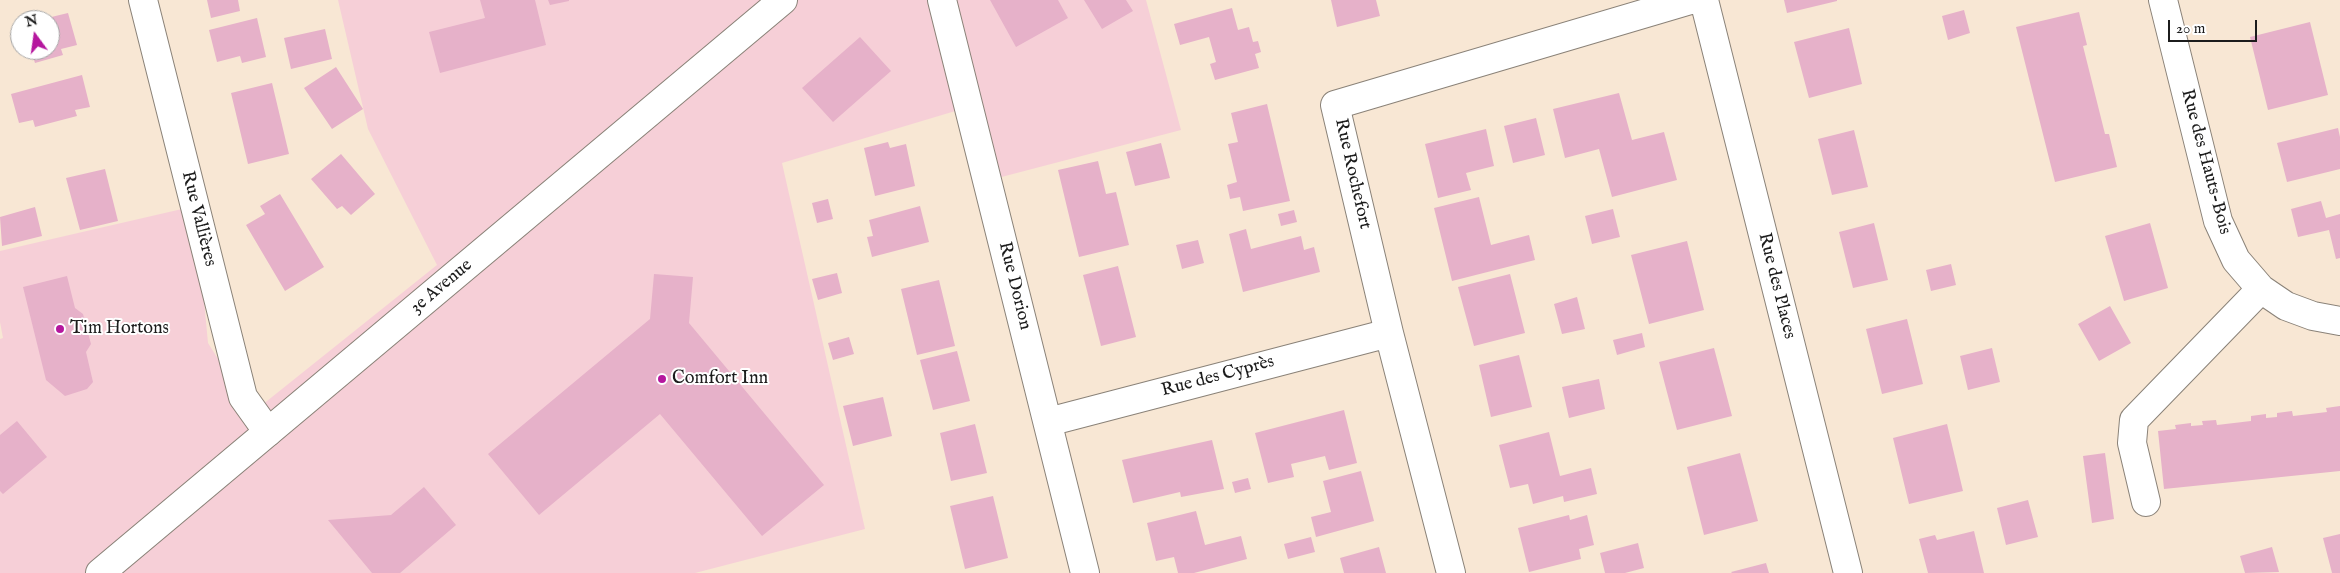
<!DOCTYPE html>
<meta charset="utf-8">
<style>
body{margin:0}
#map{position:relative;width:2340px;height:573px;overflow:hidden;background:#f8e7d4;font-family:"IM FELL English",serif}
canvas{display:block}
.north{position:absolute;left:10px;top:10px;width:50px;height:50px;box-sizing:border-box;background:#fff;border:1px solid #a4a4a4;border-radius:50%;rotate:346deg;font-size:14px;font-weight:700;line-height:20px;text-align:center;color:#1c1c1c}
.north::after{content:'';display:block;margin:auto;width:18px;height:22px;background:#b5179e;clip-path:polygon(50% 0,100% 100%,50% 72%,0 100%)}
.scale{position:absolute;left:2168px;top:20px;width:89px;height:22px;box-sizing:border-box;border:2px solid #1c1c1c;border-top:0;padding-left:6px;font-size:15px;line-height:18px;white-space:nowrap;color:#1c1c1c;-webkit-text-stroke:4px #fff;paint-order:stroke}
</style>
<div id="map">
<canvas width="2340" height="573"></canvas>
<div class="north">N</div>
<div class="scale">20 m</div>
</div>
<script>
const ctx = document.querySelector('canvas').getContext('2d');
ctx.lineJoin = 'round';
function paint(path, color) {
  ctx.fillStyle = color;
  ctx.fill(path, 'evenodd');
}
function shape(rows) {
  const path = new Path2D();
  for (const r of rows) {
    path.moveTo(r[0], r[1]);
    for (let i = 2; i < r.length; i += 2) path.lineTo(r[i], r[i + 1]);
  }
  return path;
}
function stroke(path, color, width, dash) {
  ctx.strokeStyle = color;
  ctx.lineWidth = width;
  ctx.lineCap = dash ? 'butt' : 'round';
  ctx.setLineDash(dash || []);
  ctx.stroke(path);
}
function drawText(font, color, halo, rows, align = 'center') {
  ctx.font = font + ' "IM FELL English",serif';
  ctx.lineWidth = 4;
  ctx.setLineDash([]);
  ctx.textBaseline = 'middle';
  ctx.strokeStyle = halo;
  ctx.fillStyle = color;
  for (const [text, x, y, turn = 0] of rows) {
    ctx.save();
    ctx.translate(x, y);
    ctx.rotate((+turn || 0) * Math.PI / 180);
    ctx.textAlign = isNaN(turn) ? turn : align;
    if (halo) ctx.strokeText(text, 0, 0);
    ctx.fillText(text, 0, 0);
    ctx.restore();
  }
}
const built = shape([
 [338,0,1146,0,1181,130,990,180,972,106,782,163,865,529,695,573,0,573,0,339,3,338,0,322,0,251,195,206,208,343,252,413,437,265,368,129]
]);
const building = shape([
 [207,0,238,0,240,11,211,18],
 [480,0,535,0,546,45,440,73,429,32,485,18],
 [548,0,569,0,569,1,550,5],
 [990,0,1058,0,1068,18,1016,47],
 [1084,0,1126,0,1133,11,1102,29],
 [1331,0,1376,0,1380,16,1337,27],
 [1784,0,1837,0,1837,1,1787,13],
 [1232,8,1238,30,1249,27,1253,42,1258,41,1261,52,1255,54,1259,68,1215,80,1210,64,1216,62,1209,37,1180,45,1174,24],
 [1964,10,1970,33,1948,40,1942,16],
 [2079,12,2087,45,2083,46,2105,134,2109,134,2117,167,2055,182,2016,27],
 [68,13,77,45,61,49,63,55,35,63,33,57,28,58,25,50,50,50,50,20,43,19],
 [257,18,266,57,242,63,240,56,217,62,209,30],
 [2310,22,2328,95,2268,110,2250,37],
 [1849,28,1862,84,1809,98,1794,42],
 [325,29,332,59,291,69,284,38],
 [860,37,891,71,833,122,802,88],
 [336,67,363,109,332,129,304,88],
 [82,75,90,107,75,110,77,116,35,127,33,120,19,123,11,94],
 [272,83,289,154,248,164,231,93],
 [1619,93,1632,140,1664,132,1677,180,1612,197,1599,149,1565,158,1553,109],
 [1267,104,1290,201,1243,211,1240,197,1230,199,1227,185,1237,182,1228,144,1238,142,1231,113],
 [1536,118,1545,155,1513,163,1504,126],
 [2338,128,2340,137,2340,169,2287,182,2277,143],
 [1486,129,1494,166,1466,173,1471,190,1438,198,1425,144],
 [1854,130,1868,187,1832,195,1818,139],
 [888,142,890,148,906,144,915,186,875,196,864,148],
 [1161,143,1170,178,1135,186,1126,152],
 [341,154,375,194,351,215,342,206,337,209,311,179],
 [1098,161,1106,194,1116,192,1129,245,1079,257,1058,170],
 [105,169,118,221,80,230,66,178],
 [280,194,324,267,285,291,246,225,265,214,260,206],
 [1479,197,1491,245,1529,235,1535,260,1452,281,1434,208],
 [828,199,833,219,817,223,812,203],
 [2321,201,2326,218,2340,214,2340,258,2336,259,2329,230,2298,237,2291,209],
 [920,206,929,242,872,257,867,237,873,236,869,220],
 [35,207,42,236,2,246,0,217],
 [1613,209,1620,237,1592,244,1585,216],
 [1294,210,1297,222,1281,226,1278,214],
 [1874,223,1888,280,1853,288,1839,232],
 [2150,223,2168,288,2124,301,2105,236],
 [1246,229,1251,249,1301,236,1304,250,1314,247,1320,272,1243,292,1229,234],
 [1198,240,1204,263,1182,269,1176,245],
 [1687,241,1704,310,1649,324,1631,255],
 [1951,264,1956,285,1931,291,1926,270],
 [1118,266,1136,337,1101,346,1083,275],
 [837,273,842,293,818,300,812,279],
 [654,274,693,277,689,323,824,485,762,536,660,414,539,515,488,454,650,319],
 [1510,274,1525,333,1474,346,1458,287],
 [67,276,75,308,83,314,91,344,86,352,93,382,87,389,65,396,46,380,23,287],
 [939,280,955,346,917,355,901,289],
 [1577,297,1585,329,1562,334,1554,304],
 [2110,306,2131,343,2099,361,2078,324],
 [1907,319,1923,384,1882,394,1866,329],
 [1642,333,1645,347,1617,355,1613,340],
 [849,337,854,354,833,360,828,343],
 [1714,348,1732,416,1677,430,1659,362],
 [1992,348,2000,382,1968,390,1960,356],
 [957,351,970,401,933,410,920,360],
 [1519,355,1532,407,1491,417,1479,365],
 [1599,379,1605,409,1569,418,1562,387],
 [883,397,892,436,853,446,843,406],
 [2340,406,2340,471,2164,489,2158,431,2176,429,2175,425,2191,423,2191,426,2203,425,2202,421,2216,420,2217,425,2251,421,2251,416,2266,414,2266,418,2277,417,2277,413,2292,411,2293,416,2327,412,2326,408],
 [1344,410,1357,463,1329,470,1325,456,1291,464,1294,477,1268,483,1255,433],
 [17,421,47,457,3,494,0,491,0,435],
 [975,424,987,473,951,481,940,433],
 [1947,424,1963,491,1909,504,1893,438],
 [1549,432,1560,476,1591,468,1597,494,1564,502,1563,496,1533,504,1528,484,1510,488,1499,445],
 [1212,440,1224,489,1181,497,1180,492,1133,503,1122,460],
 [1740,453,1758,521,1704,535,1687,467],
 [2105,453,2114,519,2092,523,2083,456],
 [1361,471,1374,521,1316,537,1311,517,1331,512,1323,481],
 [1248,478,1251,489,1235,493,1232,482],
 [424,487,456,525,400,573,372,573,328,520,391,515],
 [993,496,1008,558,965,569,950,506],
 [2028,500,2038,537,2006,545,1997,508],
 [1196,511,1205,545,1241,536,1247,559,1194,573,1178,573,1174,557,1156,561,1147,523],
 [1569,515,1570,520,1587,515,1594,545,1579,549,1581,559,1529,572,1518,528],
 [1974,531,1984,573,1928,573,1919,539,1935,535,1937,540],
 [2340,534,2340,573,2332,573,2323,538],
 [1311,537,1315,552,1288,559,1284,544],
 [1638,543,1644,568,1625,573,1605,573,1600,553],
 [1379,547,1386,573,1344,573,1340,558],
 [2272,547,2279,572,2245,573,2240,556],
 [1766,563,1769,573,1732,573,1731,572]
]);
const minor = shape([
 [143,0,243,397,268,432],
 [942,0,1085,573],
 [1704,0,1848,573],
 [2163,0,2218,221,2236,260,2261,289,2286,306,2313,316,2340,321],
 [1048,422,1389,333],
 [2146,502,2132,443,2134,420,2261,289],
 [1451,573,1389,333,1335,105,1690,0]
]);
const major = shape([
 [100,573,783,0]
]);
const markers = [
 [60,329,5,"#b5179e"],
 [662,379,5,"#b5179e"]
];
const streetNames = [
 ["Rue des Hauts-Bois",2205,162,75],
 ["Rue Rochefort",1352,174,77],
 ["Rue Vallières",198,219,76],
 ["Rue Dorion",1014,286,76],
 ["Rue des Places",1776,286,76],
 ["3e Avenue",442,287,-40],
 ["Rue des Cyprès",1218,377,-15]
];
const poiNames = [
 ["Tim Hortons",70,329],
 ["Comfort Inn",672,379]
];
paint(built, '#f6cfd7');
paint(building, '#e6b1c9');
stroke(minor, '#8a8278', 30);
stroke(major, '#8a8278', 30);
stroke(minor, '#fff', 28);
stroke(major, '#fff', 28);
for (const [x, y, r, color] of markers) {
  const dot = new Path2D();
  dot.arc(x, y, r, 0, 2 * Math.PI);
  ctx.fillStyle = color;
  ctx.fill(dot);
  stroke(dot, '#fff', 2);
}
drawText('18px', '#1c1c1c', '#fff', streetNames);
drawText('18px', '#1c1c1c', '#fff', poiNames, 'left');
</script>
